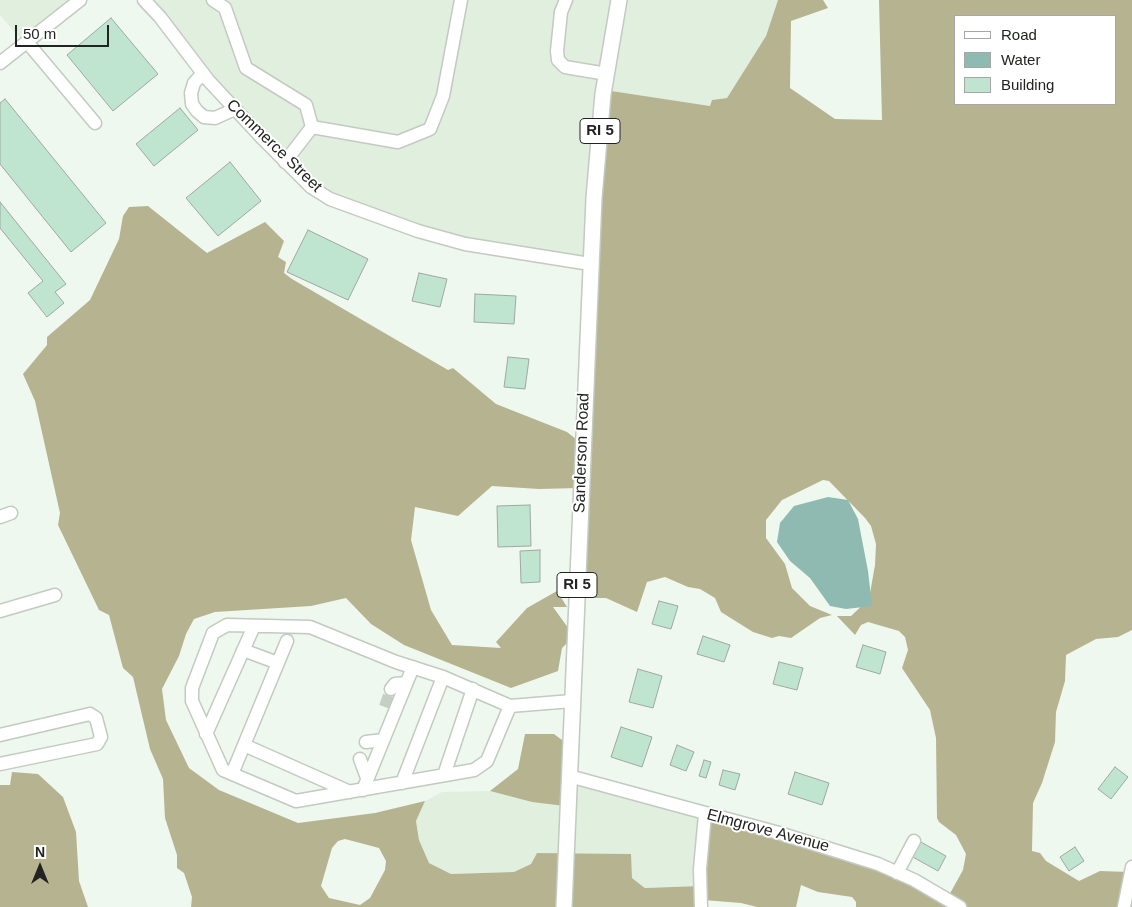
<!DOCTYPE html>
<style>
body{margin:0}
#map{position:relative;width:1132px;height:907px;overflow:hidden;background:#eff8ee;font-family:Helvetica,sans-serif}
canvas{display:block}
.legend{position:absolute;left:954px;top:15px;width:162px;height:90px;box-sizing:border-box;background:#fff;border:1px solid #a6a7a6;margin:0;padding:6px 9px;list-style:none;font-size:15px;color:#212421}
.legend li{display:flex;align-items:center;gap:10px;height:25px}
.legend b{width:25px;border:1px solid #a6a7a6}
.north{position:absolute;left:15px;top:842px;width:50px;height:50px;-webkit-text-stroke:4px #fff;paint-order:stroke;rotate:0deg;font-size:14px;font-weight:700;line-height:20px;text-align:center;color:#212421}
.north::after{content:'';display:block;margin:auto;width:18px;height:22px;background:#212421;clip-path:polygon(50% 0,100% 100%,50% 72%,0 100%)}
.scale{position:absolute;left:15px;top:25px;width:94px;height:22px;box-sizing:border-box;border:2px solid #212421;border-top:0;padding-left:6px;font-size:15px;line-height:18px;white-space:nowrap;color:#212421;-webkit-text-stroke:4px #fff;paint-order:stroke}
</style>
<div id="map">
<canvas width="1132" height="907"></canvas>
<ul class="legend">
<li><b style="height:6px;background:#fff"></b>Road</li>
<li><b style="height:14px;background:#8ebab1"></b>Water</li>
<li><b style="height:14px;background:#bfe5d0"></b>Building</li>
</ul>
<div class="north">N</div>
<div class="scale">50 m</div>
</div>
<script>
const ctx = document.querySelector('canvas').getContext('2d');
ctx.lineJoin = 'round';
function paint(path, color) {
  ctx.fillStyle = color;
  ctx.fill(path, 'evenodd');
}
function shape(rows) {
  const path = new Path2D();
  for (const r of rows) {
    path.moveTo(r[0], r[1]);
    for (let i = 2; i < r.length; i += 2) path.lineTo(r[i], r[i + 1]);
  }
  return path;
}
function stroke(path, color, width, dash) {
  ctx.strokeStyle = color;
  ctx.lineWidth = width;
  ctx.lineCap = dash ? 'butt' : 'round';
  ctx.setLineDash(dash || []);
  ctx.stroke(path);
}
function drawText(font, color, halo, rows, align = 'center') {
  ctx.font = font + ' Helvetica,sans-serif';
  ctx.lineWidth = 4;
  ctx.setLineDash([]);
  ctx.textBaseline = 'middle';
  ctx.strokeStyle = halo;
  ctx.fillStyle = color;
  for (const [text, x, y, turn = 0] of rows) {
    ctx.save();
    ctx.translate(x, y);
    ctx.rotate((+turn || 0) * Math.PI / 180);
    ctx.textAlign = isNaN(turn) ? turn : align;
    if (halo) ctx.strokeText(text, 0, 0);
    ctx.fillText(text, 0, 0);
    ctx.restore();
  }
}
const built = shape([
 [0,0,78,0,23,42,0,15],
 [146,0,778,0,766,36,727,98,712,100,710,106,606,90,590,260,467,243,331,198,290,165],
 [576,777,702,811,700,886,646,888,632,878,630,854,537,853,531,864,514,872,451,874,429,863,419,840,416,821,425,801,442,792,490,791,532,802]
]);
const forest = shape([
 [778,0,823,0,828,8,791,21,790,88,835,119,882,120,879,0,1132,0,1132,630,1118,637,1096,639,1066,655,1065,681,1056,712,1055,742,1042,783,1033,803,1032,851,1040,853,1046,861,1079,881,1100,871,1129,872,1132,864,1132,907,856,907,856,902,852,897,818,892,801,885,796,907,757,907,741,903,703,900,701,907,191,907,192,897,184,873,177,868,177,855,165,818,163,779,150,749,133,677,123,668,109,615,99,610,58,525,60,513,35,401,23,374,47,345,47,337,90,300,119,239,123,216,129,207,148,206,207,253,265,222,284,241,278,257,286,262,284,273,292,279,448,370,453,368,496,404,567,432,581,443,605,90,710,106,712,100,727,98,766,36],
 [956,16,1116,16,1116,104,956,104],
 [823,480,829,481,865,518,871,526,876,544,875,565,869,599,851,616,837,616,855,635,861,625,868,622,899,631,905,637,908,650,902,668,930,710,936,738,937,818,939,822,956,835,966,854,963,870,948,897,768,829,705,814,700,886,645,888,632,878,631,854,537,853,531,864,514,872,451,874,429,863,419,840,416,821,425,801,375,813,298,823,219,790,189,768,166,720,162,689,179,656,186,634,194,619,215,612,311,606,346,598,371,624,404,645,511,688,558,671,562,648,574,636,553,607,567,607,557,591,527,608,496,642,501,648,452,645,431,610,411,540,415,507,458,516,492,486,539,489,579,488,577,598,606,598,637,612,647,582,665,577,688,587,700,589,715,598,721,612,753,632,772,638,779,636,791,638,820,618,832,615,810,606,792,588,785,564,766,538,766,520,782,500],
 [345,839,379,848,386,861,385,870,370,898,360,905,329,898,321,886,332,848,338,841],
 [525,734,554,734,570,746,565,806,532,802,490,791,518,769],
 [12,772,38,774,63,797,76,832,79,881,88,907,0,907,0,785,10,785]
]);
const water = shape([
 [828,497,848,500,858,519,868,571,872,606,846,609,830,606,810,578,790,561,777,542,780,523,794,506]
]);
const building = shape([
 [111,18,158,74,113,111,67,55,111,18],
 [5,99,106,223,71,252,0,164,0,103,5,99],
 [180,108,198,130,154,166,136,144,180,108],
 [230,162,261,201,218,236,186,198,230,162],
 [0,202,66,284,55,292,64,303,47,317,28,293,43,281,0,228,0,202],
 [308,230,368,259,348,300,287,272,308,230],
 [419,273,447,279,440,307,412,301,419,273],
 [475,294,516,296,514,324,474,322,475,294],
 [508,357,529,359,525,389,504,387,508,357],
 [530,505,531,546,498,547,497,506,530,505],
 [540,550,540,582,521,583,520,551,540,550],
 [659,601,678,606,671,629,652,624,659,601],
 [703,636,730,645,724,662,697,654,703,636],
 [863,645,886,652,880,674,856,667,863,645],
 [779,662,803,668,797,690,773,684,779,662],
 [638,669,662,676,653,708,629,702,638,669],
 [621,727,652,737,642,767,611,757,621,727],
 [677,745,694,752,686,771,670,765,677,745],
 [704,760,711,762,706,778,699,776,704,760],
 [1115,767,1128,777,1111,799,1098,789,1115,767],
 [723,770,740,774,735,790,719,785,723,770],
 [795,772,829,783,822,805,788,794,795,772],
 [919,841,946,856,938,871,911,856,919,841],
 [1075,847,1084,861,1069,871,1060,857,1075,847]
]);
const minorTunnel = shape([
 [385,707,391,689]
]);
const minor = shape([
 [144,0,160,17,208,80,262,138,311,187,330,199,418,231,465,244,590,264],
 [213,0,225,8,246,68,306,105,312,127],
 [566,0,561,12,557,51,558,60,565,67,607,74],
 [27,42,95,123],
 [0,63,80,0],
 [203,73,194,83,191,93,192,104,197,111,204,117,215,118,235,109],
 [285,162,312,127,398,142,430,129,443,96,461,0],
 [0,517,11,513],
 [0,611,55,595],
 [243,650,278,663],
 [391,689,395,684,406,683],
 [510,706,487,761,474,770,296,801,223,770,192,701,192,688,213,633,227,625,310,627,396,662,443,677,510,706,572,701],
 [206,734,254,626],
 [0,735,90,714,96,718,101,737,97,744,0,764],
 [366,742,383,740],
 [244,745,350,792],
 [360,759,367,778],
 [232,774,287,641],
 [444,775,473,689],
 [569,776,779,833,878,864,914,880,960,907],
 [402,783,443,677],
 [363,790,413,667],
 [897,873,914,841],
 [701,907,700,869,705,814],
 [1124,907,1132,867]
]);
const major = shape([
 [564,907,594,198,603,94,619,0]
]);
const shields = [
 [600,131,40],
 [577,585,40]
];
const shieldNames = [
 ["RI 5",600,131],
 ["RI 5",577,585]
];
const streetNames = [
 ["Commerce Street",274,146,44],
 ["Sanderson Road",582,453,-88],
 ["Elmgrove Avenue",768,831,15]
];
paint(built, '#e1efdf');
paint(forest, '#b6b490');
paint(water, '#8ebab1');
paint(building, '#bfe5d0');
stroke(building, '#9da8a2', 1);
stroke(minorTunnel, '#c6cec5', 12, [12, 6]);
stroke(minor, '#c2cac1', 15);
stroke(major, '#c2cac1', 18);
stroke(minor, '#fff', 12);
stroke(major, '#fff', 15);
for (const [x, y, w] of shields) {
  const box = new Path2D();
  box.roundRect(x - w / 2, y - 12.5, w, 25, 4);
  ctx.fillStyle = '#fff';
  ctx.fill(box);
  stroke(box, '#212421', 1);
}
drawText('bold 15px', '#212421', null, shieldNames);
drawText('16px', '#212421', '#fff', streetNames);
</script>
